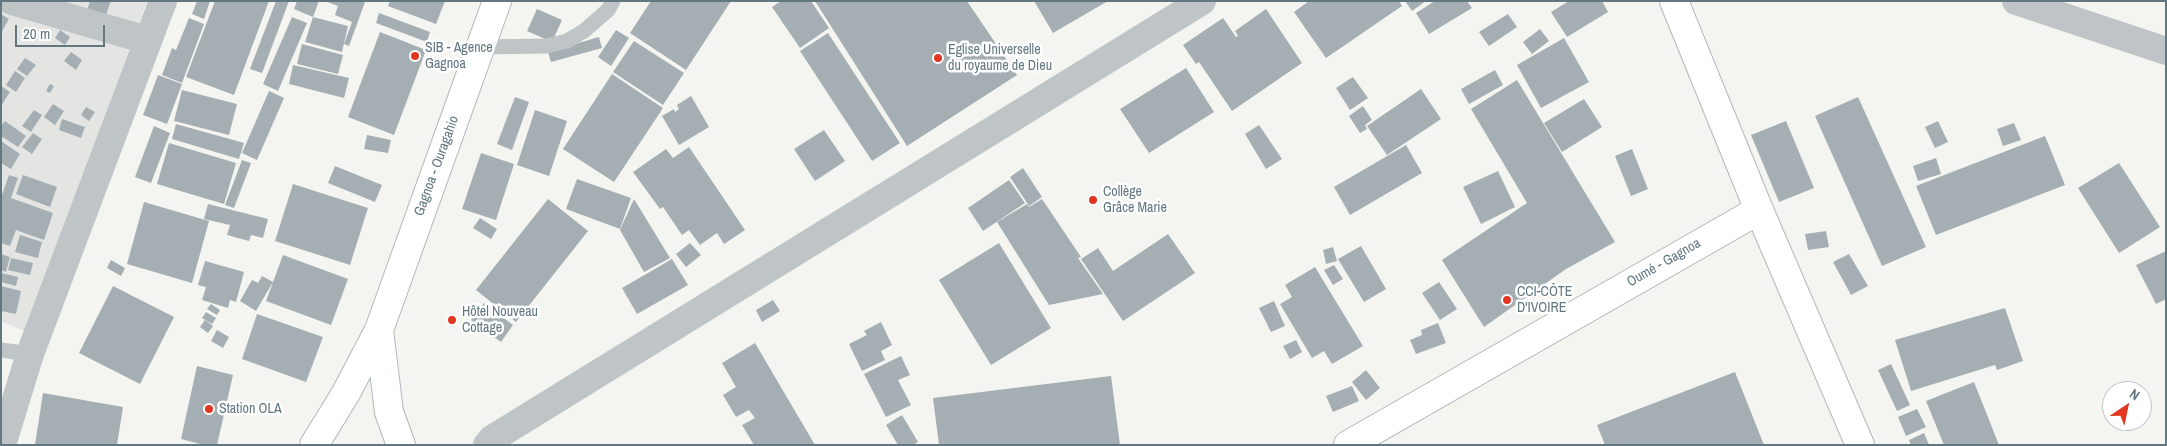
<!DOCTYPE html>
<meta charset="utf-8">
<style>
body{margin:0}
#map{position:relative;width:2167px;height:446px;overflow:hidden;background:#f4f4f0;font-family:"Archivo Narrow",sans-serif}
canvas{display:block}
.frame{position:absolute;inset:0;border:2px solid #637781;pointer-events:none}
.north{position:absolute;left:2102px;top:381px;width:50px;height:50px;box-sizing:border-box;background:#fff;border:1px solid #c1c9cd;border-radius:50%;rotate:34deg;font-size:14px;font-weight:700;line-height:20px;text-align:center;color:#637781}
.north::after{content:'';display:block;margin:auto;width:18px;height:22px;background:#e13722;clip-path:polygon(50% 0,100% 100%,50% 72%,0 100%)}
.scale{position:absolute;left:15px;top:25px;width:90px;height:22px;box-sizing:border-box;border:2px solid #637781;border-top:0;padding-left:6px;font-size:15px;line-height:18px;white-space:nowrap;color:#637781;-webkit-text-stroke:4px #fff;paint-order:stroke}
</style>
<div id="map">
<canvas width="2167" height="446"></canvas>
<div class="frame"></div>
<div class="north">N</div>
<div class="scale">20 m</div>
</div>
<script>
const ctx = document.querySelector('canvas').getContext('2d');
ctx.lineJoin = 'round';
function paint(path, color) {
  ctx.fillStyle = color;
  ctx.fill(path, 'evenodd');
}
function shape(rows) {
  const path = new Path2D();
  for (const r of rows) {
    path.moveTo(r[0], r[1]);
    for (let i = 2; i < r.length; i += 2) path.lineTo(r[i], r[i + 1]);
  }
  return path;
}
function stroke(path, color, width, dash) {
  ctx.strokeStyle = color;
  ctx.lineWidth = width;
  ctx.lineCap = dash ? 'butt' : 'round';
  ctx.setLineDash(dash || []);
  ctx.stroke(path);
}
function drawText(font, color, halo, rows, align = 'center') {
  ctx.font = font + ' "Archivo Narrow",sans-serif';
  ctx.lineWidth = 5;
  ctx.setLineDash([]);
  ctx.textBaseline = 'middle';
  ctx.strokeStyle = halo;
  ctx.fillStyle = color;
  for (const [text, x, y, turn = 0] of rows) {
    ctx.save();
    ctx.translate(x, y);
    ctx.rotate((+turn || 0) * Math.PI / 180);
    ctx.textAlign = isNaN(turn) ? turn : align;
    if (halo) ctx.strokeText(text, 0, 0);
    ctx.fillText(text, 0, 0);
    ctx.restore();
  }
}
const built = shape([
 [1,1,147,1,26,332,1,321]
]);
const building = shape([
 [90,1,111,1,104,20,86,13],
 [197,1,210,1,204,19,192,14],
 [215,1,269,1,234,95,186,77],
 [276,1,289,1,262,73,250,69],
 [297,1,319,1,313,17,294,9],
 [325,1,365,2,349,46,344,44,352,22,335,15,338,6],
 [390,1,445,1,436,24,388,6],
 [651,1,731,1,686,70,630,33],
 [781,1,811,1,829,28,800,48,772,7],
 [815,1,967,1,1017,75,907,146],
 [1034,1,1108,1,1053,33],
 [1309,1,1399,1,1402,6,1326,58,1294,12],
 [1405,1,1426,1,1412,11],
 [1435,1,1467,1,1472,8,1429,34,1416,13],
 [1569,1,1602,1,1608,12,1567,37,1551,12],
 [537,9,562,20,552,42,527,31],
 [1266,9,1302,63,1232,111,1199,62,1196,64,1183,45,1223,18,1236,37,1238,36,1235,31],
 [379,13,430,32,427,42,376,23],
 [1,14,9,19,1,33],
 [1508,14,1517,27,1489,46,1479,32],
 [292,17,307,23,278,91,263,84],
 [313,17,348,26,342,52,305,42],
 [189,18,204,24,182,83,162,75,172,48,176,50],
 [1540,29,1549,41,1532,54,1523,42],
 [60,30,70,37,65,45,55,38],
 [616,30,629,38,611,66,598,57],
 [380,32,426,50,394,135,348,117],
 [828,33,900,143,872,161,800,51],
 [599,37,602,48,551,62,548,52],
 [1564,38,1589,82,1541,108,1517,65],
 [634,41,684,73,663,105,613,72],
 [302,44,343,55,338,74,297,64],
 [71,52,82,60,76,70,64,61],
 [25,58,36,65,27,76,17,69],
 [293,65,349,78,344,98,289,84],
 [1186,68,1214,112,1149,153,1120,109],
 [1495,70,1503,85,1469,104,1461,89],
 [15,71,25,78,16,92,6,85],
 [612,74,663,108,614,182,563,149],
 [158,75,182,84,167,124,143,115],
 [1353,77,1368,98,1350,110,1336,88],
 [1517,80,1615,242,1566,269,1484,327,1442,260,1527,203,1471,109],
 [50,84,54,86,50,93,46,91],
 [1,86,10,92,1,106],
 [1421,89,1441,119,1387,155,1367,126],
 [182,90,237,104,229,135,174,121],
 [269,91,284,98,257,160,242,153],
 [691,96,709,127,679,145,662,116,674,109,675,112,679,109,677,105],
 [515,97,529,102,512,150,497,144],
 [1858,97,1926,247,1882,266,1815,116],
 [1584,99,1602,127,1562,152,1544,123],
 [53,104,64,111,55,125,44,117],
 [1363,106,1372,120,1365,125,1367,129,1360,133,1349,116],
 [86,107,95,112,89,121,81,115],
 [34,110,42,115,31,132,22,126],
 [535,110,567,121,549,176,517,165],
 [62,119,85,127,81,138,59,130],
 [5,121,26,136,18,147,1,136,1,126],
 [1786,121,1814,188,1779,202,1751,135],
 [1938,121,1948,142,1935,148,1925,127],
 [2014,123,2021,140,2003,146,1997,129],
 [176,124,244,143,239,159,172,139],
 [1259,125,1282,159,1266,169,1245,134],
 [154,126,170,133,151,183,135,177],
 [824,130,845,161,815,181,794,149],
 [33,133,42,139,32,154,22,147],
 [367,135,391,140,388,153,364,149],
 [2045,136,2065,185,1936,235,1916,186],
 [1,141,20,154,11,169,1,163],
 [169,143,236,163,224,204,157,184],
 [1406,145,1422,173,1350,215,1334,187],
 [689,147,745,230,724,244,717,233,700,245,689,230,682,235,663,207,660,209,633,172,666,149,673,158],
 [1632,149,1648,189,1631,196,1615,156],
 [481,153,514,164,496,220,462,209],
 [1936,158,1941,174,1918,181,1913,166],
 [242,160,251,163,234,208,225,205],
 [2119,163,2160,227,2119,253,2078,188],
 [335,166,382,185,375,202,328,183],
 [1023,168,1042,197,1029,206,1010,177],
 [1498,171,1515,207,1481,224,1463,187],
 [9,175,18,178,11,198,53,213,44,240,16,230,10,246,1,243,1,198],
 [23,175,57,187,50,207,16,194],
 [577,179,631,198,620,229,566,209],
 [1009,180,1025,203,983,231,968,208],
 [293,184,368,208,350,265,275,241],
 [548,199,588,231,516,322,476,290],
 [634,199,670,258,644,272,620,230],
 [1042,199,1081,257,1078,258,1103,294,1049,305,997,222,1027,204,1029,207],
 [144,202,209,221,192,283,127,264],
 [208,204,268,219,263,238,251,235,249,241,227,235,230,225,204,219],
 [480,218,497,229,491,239,473,228],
 [1826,231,1829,247,1808,250,1805,234],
 [1168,234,1195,273,1123,321,1081,259,1098,248,1113,271],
 [20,235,42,242,38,258,15,252],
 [690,243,701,255,686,267,676,254],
 [999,243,1051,328,991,365,939,280],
 [1361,246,1386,289,1364,302,1338,259],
 [1333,247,1337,261,1326,264,1323,250],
 [2166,251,2166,299,2156,304,2136,265],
 [1,254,10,257,6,272,1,270],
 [1849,254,1868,286,1851,295,1833,262],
 [283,255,348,279,331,325,266,301],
 [11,258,33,263,30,275,8,270],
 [672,259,688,285,637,314,622,288],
 [111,260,125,268,121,276,107,268],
 [205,261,244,272,236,302,230,300,228,308,202,300,206,287,198,285],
 [1334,265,1343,279,1333,285,1324,270],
 [1315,267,1363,346,1332,364,1324,351,1312,358,1280,304,1292,297,1285,285],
 [1,273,18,277,16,286,1,282],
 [262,276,273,282,256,311,240,301,252,280,258,283],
 [1439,282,1457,309,1440,320,1422,293],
 [1,286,21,291,16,314,1,311],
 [113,286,174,317,140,384,79,353],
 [773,300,780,311,762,322,756,310],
 [1274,301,1285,326,1271,332,1259,308],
 [484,303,513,325,501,342,471,320],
 [211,304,220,310,217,315,207,309],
 [2005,308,2023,361,1997,370,1995,365,1911,391,1895,340],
 [206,312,216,318,212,324,202,318],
 [257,314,323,337,306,382,242,359],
 [205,320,213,326,208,333,200,327],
 [881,322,892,345,881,351,885,360,862,371,849,344,867,335,864,331],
 [1438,323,1446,343,1416,354,1410,340,1422,335,1421,330],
 [217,330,229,337,223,348,211,341],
 [1296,340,1302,352,1290,359,1283,346],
 [755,343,815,445,754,445,742,425,755,418,749,410,736,417,723,395,736,387,722,363],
 [901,356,910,375,898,380,911,405,886,417,864,374],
 [1891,364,1910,405,1897,411,1878,370],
 [197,366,233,375,217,445,204,445,181,439],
 [1366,370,1380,388,1366,400,1352,382],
 [1735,372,1764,445,1605,445,1597,425],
 [1111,376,1120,445,939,445,933,398],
 [1974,382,1999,445,1944,445,1926,401],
 [1352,386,1359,401,1333,412,1326,396],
 [43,393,123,407,117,445,35,445],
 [1917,409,1926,427,1906,436,1898,417],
 [902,415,918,442,913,445,898,445,886,425],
 [1924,433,1929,445,1911,445,1909,440]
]);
const lane = shape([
 [481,47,546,46,567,41,584,31,608,10,613,1],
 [1,350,30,354]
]);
const street = shape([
 [12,1,147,40],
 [2016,1,2166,51],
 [2,445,30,354,163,1],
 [487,445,492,439,1202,1]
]);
const secondary = shape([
 [1674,1,1759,210],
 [379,330,389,412,401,445],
 [314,445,346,393,379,330,497,1]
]);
const primary = shape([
 [1348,445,1759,210,1860,445]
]);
const markers = [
 [415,56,5,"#e13722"],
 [938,58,5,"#e13722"],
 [1093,200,5,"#e13722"],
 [1507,300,5,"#e13722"],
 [452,320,5,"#e13722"],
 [209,409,5,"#e13722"]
];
const poiNames = [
 ["SIB - Agence",425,48],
 ["Gagnoa",425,64],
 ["Eglise Universelle",948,50],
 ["du royaume de Dieu",948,66],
 ["Collège",1103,192],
 ["Grâce Marie",1103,208],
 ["CCI-CÔTE",1517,292],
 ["D'IVOIRE",1517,308],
 ["Hôtel Nouveau",462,312],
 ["Cottage",462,328],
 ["Station OLA",219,409]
];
const streetNames = [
 ["Gagnoa - Ouragahio",437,166,-70],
 ["Oumé - Gagnoa",1664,263,-30]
];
paint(built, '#e4e5e3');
paint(building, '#a5afb3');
stroke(secondary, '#b1b8bb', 30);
stroke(primary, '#b2b7ba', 30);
stroke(lane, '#bfc4c6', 15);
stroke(street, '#bfc4c6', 28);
stroke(secondary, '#fff', 28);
stroke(primary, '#fff', 28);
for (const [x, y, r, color] of markers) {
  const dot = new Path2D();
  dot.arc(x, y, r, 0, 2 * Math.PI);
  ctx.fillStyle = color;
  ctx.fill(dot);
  stroke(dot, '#fff', 2);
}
drawText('14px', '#637781', '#fff', poiNames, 'left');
drawText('14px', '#637781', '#fff', streetNames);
</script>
